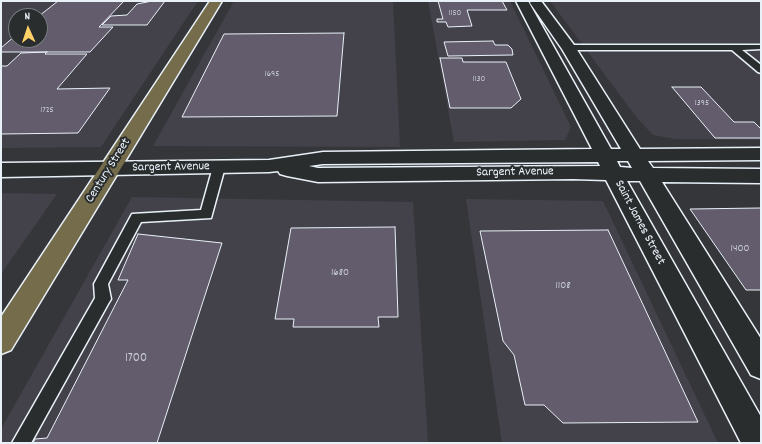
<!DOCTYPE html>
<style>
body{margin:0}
#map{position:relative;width:762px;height:444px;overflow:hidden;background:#35363a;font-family:Dekko,sans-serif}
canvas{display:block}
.frame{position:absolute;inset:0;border:2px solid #e8f1f8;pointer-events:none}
.north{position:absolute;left:8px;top:8px;width:40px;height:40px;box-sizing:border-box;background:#2a2d2e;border:1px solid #767b7f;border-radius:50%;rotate:357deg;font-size:11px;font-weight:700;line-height:16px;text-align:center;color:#e8f1f8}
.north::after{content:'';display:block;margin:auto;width:14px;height:18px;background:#ffd166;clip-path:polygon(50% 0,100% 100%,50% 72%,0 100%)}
</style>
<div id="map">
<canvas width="762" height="444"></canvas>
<div class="frame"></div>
<div class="north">N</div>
</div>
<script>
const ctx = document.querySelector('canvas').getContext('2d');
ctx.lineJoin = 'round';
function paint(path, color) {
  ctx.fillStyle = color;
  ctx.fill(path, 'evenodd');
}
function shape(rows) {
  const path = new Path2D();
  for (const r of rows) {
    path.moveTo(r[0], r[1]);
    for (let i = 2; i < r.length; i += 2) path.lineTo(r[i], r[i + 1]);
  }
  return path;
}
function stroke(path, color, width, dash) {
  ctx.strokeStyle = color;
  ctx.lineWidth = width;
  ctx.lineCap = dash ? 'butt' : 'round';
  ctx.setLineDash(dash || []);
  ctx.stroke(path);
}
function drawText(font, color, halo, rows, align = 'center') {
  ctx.font = font + ' Dekko,sans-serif';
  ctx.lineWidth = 4;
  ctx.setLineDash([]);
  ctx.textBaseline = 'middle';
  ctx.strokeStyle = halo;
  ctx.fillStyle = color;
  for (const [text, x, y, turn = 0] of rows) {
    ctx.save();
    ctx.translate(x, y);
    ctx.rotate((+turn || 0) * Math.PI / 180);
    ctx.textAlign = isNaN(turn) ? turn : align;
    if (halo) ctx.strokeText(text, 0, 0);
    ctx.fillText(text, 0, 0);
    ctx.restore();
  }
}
const built = shape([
 [1,1,198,1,101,147,1,148],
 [16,16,40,16,40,40,16,40],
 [234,1,393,1,400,147,153,146],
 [428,1,510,1,571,127,565,140,454,142],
 [550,1,761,1,761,140,675,139,653,135,637,118],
 [1,193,57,194,1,274],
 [132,197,413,202,428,443,1,443,1,429],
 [466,199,603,201,718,443,502,443]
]);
const building = shape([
 [58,1,124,1,99,27,113,27,90,52,1,52,1,48,16,35,16,40,40,40,39,16,58,1],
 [152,1,165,1,147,25,102,25,111,16,127,15,137,4,152,1],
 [438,1,502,1,507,10,467,10,472,26,448,27,446,22,437,22,437,19,443,19,438,1],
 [344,33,337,116,182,117,224,34,344,33],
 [493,41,495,45,508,45,512,49,513,55,448,56,444,42,493,41],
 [47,52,45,54,87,54,57,89,110,88,78,133,1,134,1,66,7,66,21,53,47,52],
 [440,58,462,58,463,62,506,62,521,99,511,108,450,108,440,58],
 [672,87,701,87,734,122,754,122,761,129,761,138,715,138,672,87],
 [761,208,761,290,746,290,690,209,761,208],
 [395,227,398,317,378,317,379,327,293,327,294,319,275,319,291,228,395,227],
 [608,230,698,422,563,423,544,405,525,405,514,355,503,341,480,231,608,230],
 [138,234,222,243,157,443,33,443,35,439,47,438,128,280,118,280,138,234]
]);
const lane = shape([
 [569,45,761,45,761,49,742,50,761,65,761,73,758,72,732,50,566,50,565,48,566,46,569,45],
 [219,163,223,164,225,167,211,218,141,222,108,284,111,299,108,304,31,443,12,443,95,298,94,284,132,214,201,210,213,167,215,164,219,163]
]);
const secondary = shape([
 [516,1,528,1,611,149,621,149,562,49,530,3,531,1,541,1,574,45,640,149,761,148,761,160,648,161,653,168,761,169,761,183,662,182,761,339,761,379,751,375,640,181,627,181,761,417,761,443,741,443,606,180,573,179,318,182,287,176,280,174,278,171,269,172,1,177,1,163,269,160,323,152,592,149,516,1],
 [617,161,628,161,632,168,620,167,617,161],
 [598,162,600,166,318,168,309,166,323,164,598,162]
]);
const primary = shape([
 [210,1,222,1,11,350,1,354,1,317,210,1]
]);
const farNumbernames = [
 ["1150",455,14],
 ["1695",272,75],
 ["1130",479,80],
 ["1395",702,104],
 ["1725",47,111]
];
const numberNames = [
 ["1400",740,249],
 ["1680",340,273],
 ["1108",563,286]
];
const streetNames = [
 ["Sargent Avenue",171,168,-1],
 ["Century Street",109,171,-58],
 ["Sargent Avenue",515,173,-1],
 ["Saint James Street",639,223,62]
];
const nearNumbernames = [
 ["1700",136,359]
];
paint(built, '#434149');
paint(building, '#635c6c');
stroke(building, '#e8f1f8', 1);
stroke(lane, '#e8f1f8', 3);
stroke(secondary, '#e8f1f8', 3);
stroke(primary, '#e8f1f8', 3);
paint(lane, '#2a2d2e');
paint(secondary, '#2a2d2e');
paint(primary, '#746c4b');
drawText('9px', '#c7ccd5', null, farNumbernames);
drawText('11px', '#c7ccd5', null, numberNames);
drawText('13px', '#e8f1f8', '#2a2d2e', streetNames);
drawText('13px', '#c7ccd5', null, nearNumbernames);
</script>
